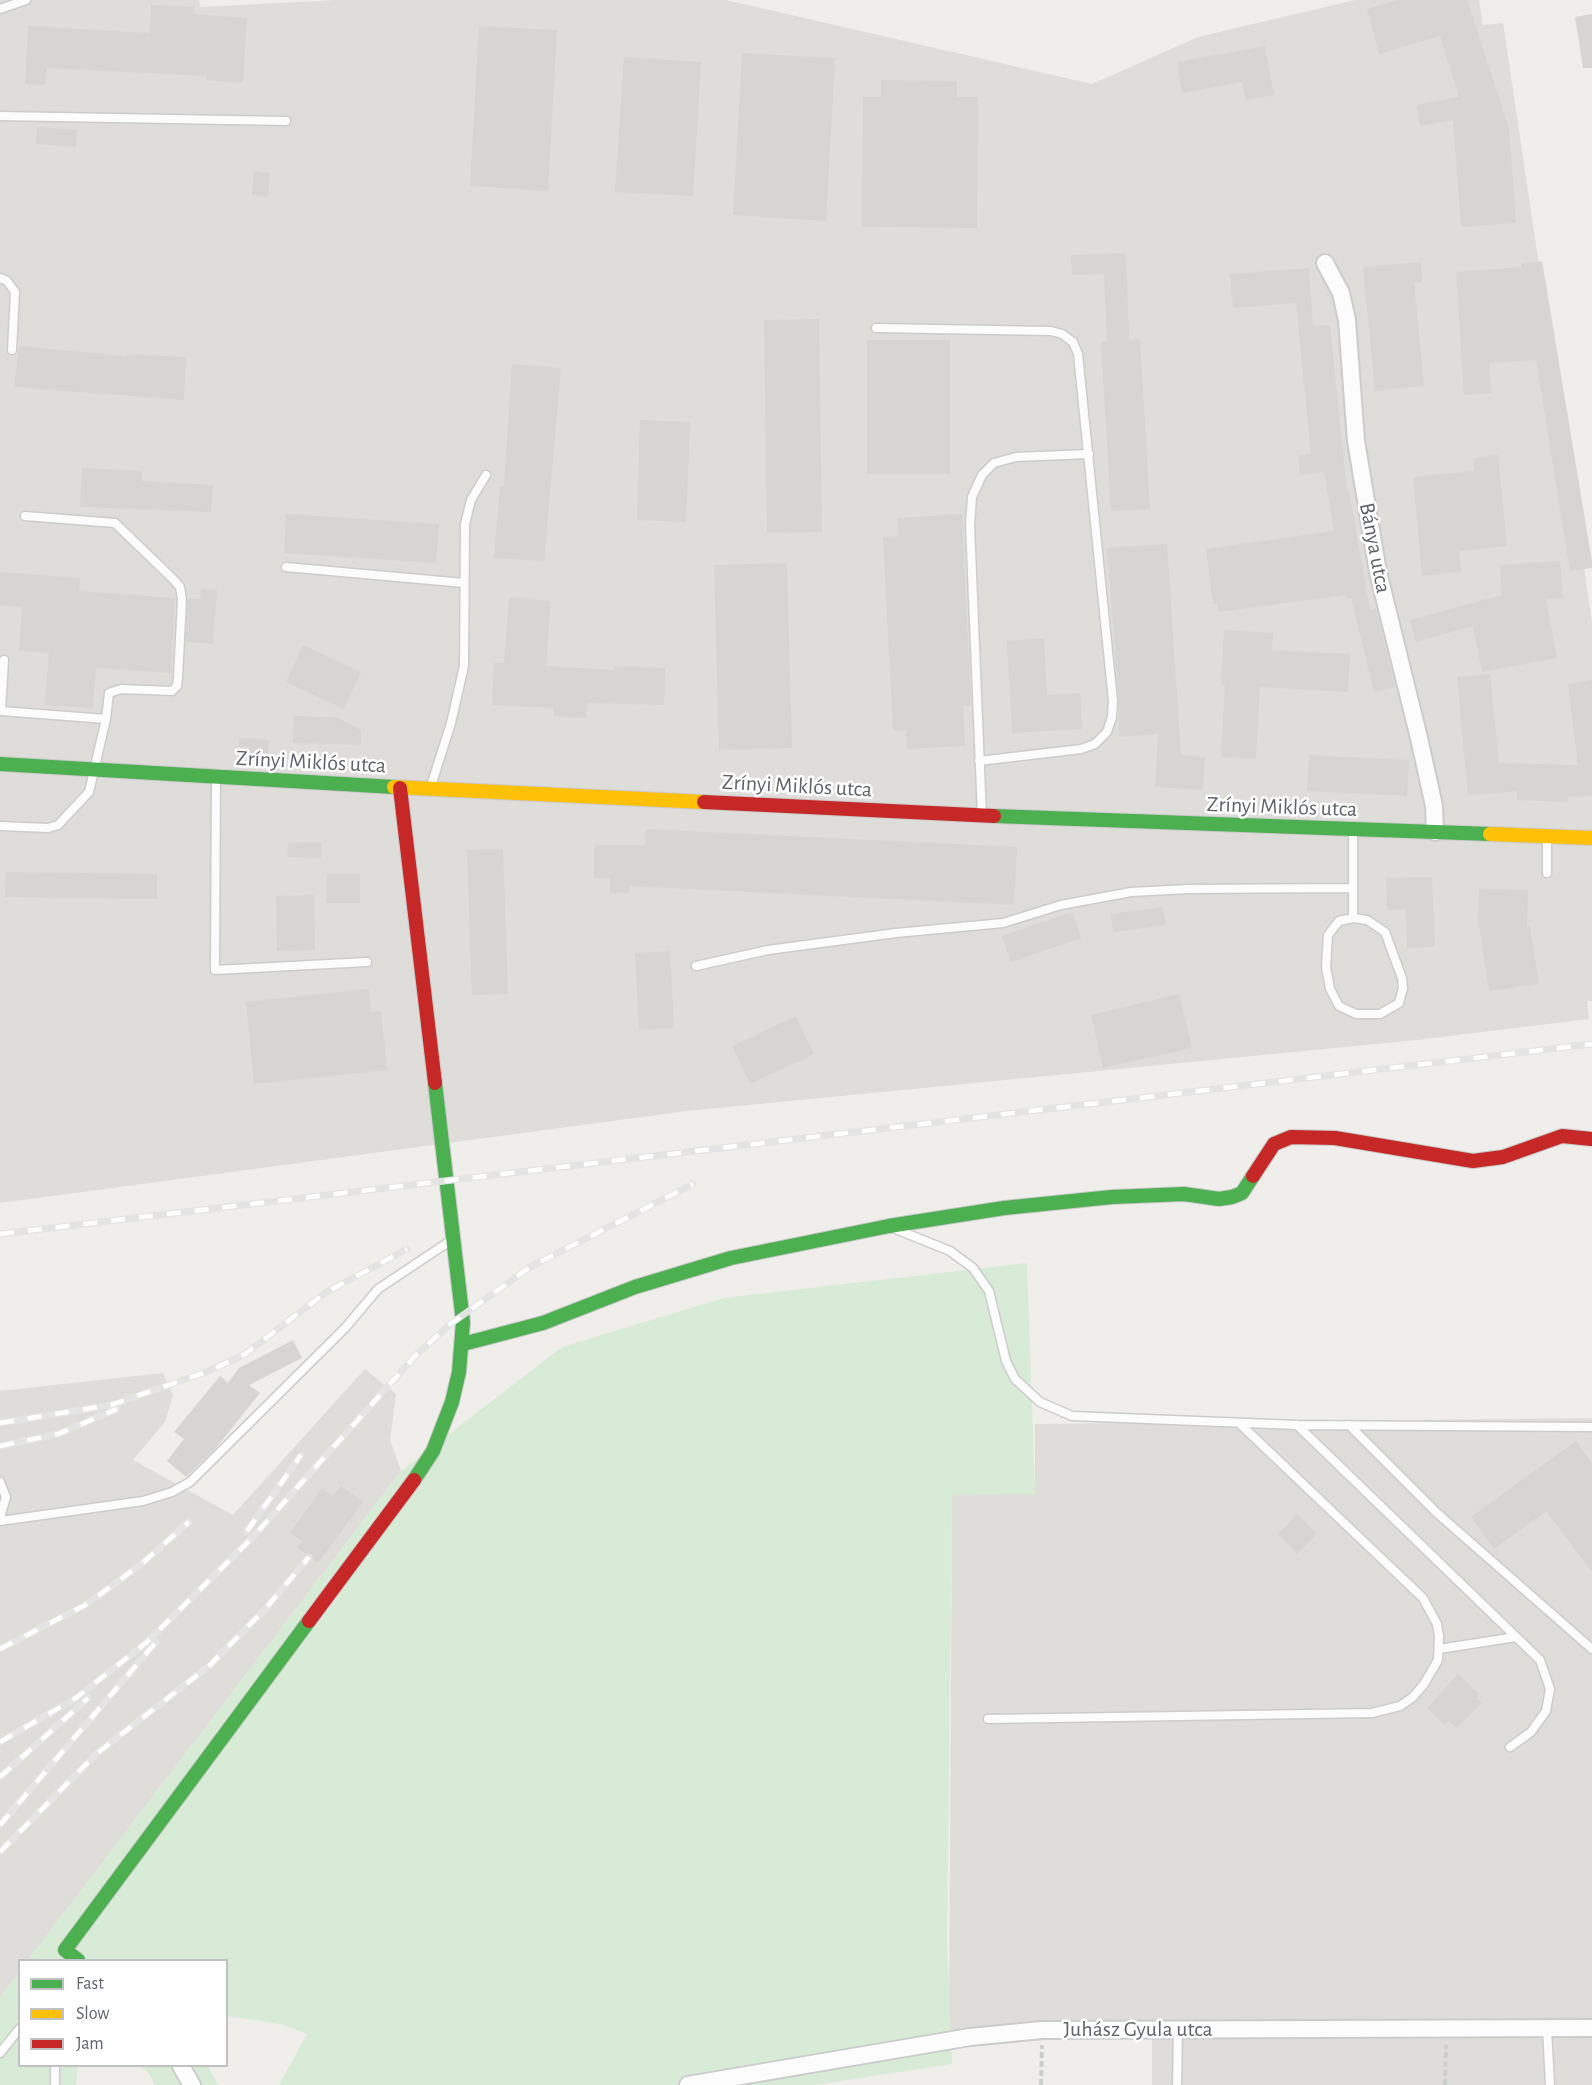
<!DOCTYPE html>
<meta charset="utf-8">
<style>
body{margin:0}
#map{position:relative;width:1592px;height:2085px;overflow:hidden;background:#efeeea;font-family:"Alegreya Sans",sans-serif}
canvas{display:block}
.legend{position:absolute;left:18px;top:1959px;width:210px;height:108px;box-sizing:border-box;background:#fff;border:2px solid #bfc1c3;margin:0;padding:8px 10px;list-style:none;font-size:18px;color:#5f6368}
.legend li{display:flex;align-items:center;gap:12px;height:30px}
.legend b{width:30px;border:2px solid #bfc1c3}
</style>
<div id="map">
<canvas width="1592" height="2085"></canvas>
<ul class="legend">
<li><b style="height:8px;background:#4caf50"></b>Fast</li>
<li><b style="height:8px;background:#ffc107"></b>Slow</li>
<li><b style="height:8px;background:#c62828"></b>Jam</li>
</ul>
</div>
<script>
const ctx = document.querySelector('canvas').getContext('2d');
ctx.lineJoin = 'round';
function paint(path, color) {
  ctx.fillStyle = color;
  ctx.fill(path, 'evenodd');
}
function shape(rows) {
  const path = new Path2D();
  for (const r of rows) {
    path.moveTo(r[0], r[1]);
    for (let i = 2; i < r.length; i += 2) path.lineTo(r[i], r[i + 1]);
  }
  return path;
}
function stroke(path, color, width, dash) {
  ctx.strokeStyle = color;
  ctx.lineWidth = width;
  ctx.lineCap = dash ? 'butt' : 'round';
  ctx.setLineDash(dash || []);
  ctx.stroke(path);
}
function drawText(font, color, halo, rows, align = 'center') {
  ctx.font = font + ' "Alegreya Sans",sans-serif';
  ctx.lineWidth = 5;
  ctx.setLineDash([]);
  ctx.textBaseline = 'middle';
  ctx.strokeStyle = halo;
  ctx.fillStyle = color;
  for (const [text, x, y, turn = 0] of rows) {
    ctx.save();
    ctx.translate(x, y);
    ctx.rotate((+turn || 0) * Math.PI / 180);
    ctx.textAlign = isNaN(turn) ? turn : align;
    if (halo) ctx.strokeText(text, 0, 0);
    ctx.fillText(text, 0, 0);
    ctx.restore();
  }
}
const industrial = shape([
 [0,0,199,0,200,7,336,0,726,0,1092,84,1198,37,1355,0,1479,0,1483,25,1503,23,1592,622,1592,1001,1587,1001,1589,1019,1417,1040,687,1111,0,1203],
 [365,1369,396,1394,390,1440,401,1471,28,1960,20,1960,19,1972,0,1998,0,1391,163,1373,173,1395,165,1422,133,1460,233,1515],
 [1592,1418,1592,2085,1152,2085,1152,2030,949,2035,952,1494,1035,1494,1035,1424]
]);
const green = shape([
 [1027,1263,1035,1494,952,1495,947,1938,952,2064,814,2085,279,2085,307,2034,281,2024,227,2016,226,1960,28,1960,401,1471,562,1347,724,1298],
 [19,1972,20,2066,78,2066,76,2085,0,2085,0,1998],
 [139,2066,208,2066,218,2085,155,2085,148,2072]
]);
const building = shape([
 [1398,0,1467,0,1509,128,1516,223,1461,227,1453,120,1420,126,1416,105,1459,97,1440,36,1379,54,1367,9],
 [151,5,194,7,193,14,247,18,243,83,206,80,206,76,47,68,45,85,25,84,28,26,150,33],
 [1592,14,1592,68,1583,68,1575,17],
 [479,26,557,30,548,191,470,186],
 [1265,46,1274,95,1246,100,1242,82,1182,93,1177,62],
 [742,53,835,58,826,221,733,215],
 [624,57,701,62,693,196,615,192],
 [881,80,957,81,957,97,978,97,977,228,862,227,863,97,881,97],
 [37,127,77,130,76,147,36,144],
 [254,171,270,173,268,197,252,195],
 [1126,253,1129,340,1140,339,1150,509,1111,511,1101,342,1107,341,1104,274,1072,275,1071,255],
 [1542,261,1592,562,1592,568,1570,571,1536,360,1489,363,1491,393,1464,395,1456,272,1521,267,1521,264],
 [1421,262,1422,282,1414,283,1424,386,1375,391,1363,267],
 [1309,268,1313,326,1330,325,1347,491,1349,490,1370,610,1376,608,1395,687,1374,692,1351,598,1347,599,1346,595,1218,612,1218,603,1213,604,1206,549,1334,531,1324,472,1300,475,1298,455,1311,454,1296,303,1233,308,1230,274],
 [819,319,822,532,767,533,764,320],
 [867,340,950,340,950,474,867,474],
 [19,346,127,356,127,354,186,357,184,400,14,387],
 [512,364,561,368,544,561,494,558,500,486,504,486],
 [640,420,690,422,686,522,637,520],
 [1498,455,1507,546,1459,551,1461,572,1422,576,1413,477,1474,471,1473,458],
 [82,468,142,471,142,481,213,485,211,512,80,507],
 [286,514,439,524,436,563,284,553],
 [962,514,971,706,963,706,965,746,907,749,906,730,893,731,883,537,898,536,897,518],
 [1167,544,1181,755,1205,757,1203,790,1155,787,1158,734,1119,737,1119,701,1107,548],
 [1560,561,1563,598,1546,599,1557,658,1482,672,1473,626,1416,642,1410,620,1502,595,1500,565],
 [787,563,792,748,719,750,714,565],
 [0,572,80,578,79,591,175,598,171,673,96,668,93,708,45,705,49,653,19,651,22,607,0,605],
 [201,589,217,590,213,644,186,642,188,599,200,599],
 [509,597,551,601,546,666,615,670,615,666,665,668,664,705,587,703,586,718,554,716,554,708,492,705,494,663,504,663],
 [1224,630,1273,633,1272,650,1350,654,1348,692,1260,687,1256,759,1221,757,1225,685,1221,685],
 [1044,638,1047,695,1080,693,1082,729,1012,733,1007,641],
 [303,645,361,672,344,709,286,682],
 [1490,674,1499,763,1578,765,1568,684,1592,680,1592,796,1568,797,1568,802,1517,800,1517,791,1468,795,1457,677],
 [294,716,336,717,361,730,361,745,293,743],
 [239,738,269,740,268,758,238,757],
 [1309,755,1409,760,1407,796,1307,791],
 [646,829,1017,847,1014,905,629,886,629,893,610,893,610,878,594,878,594,845,645,845],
 [288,842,322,843,321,858,287,857],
 [503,849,508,994,472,995,467,850],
 [6,872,157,874,157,899,5,897],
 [327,874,360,874,360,903,326,903],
 [1432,877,1435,947,1407,948,1406,909,1387,910,1386,878],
 [1479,889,1528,890,1527,926,1530,926,1539,984,1489,991,1478,919],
 [314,895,315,950,277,951,276,896],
 [1163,907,1166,925,1113,932,1111,914],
 [1072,912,1081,938,1011,962,1002,936],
 [670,951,674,1028,639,1030,635,953],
 [369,989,371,1012,381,1011,387,1070,254,1084,246,1002],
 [1179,994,1192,1048,1103,1068,1091,1015],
 [796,1016,814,1054,750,1084,732,1046],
 [293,1340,302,1358,249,1385,260,1393,216,1448,186,1477,167,1461,184,1439,174,1432,220,1376,228,1383,239,1368],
 [1576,1441,1592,1463,1592,1572,1546,1511,1494,1549,1471,1517],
 [341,1486,363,1502,318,1563,297,1547,302,1541,290,1533,322,1488,333,1496],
 [1297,1514,1317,1534,1297,1554,1278,1534],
 [1458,1674,1479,1694,1476,1698,1482,1703,1456,1728,1449,1721,1445,1725,1427,1708]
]);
const path = shape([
 [1041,2085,1042,2045],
 [1445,2085,1446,2045]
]);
const lane = shape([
 [0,9,26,0],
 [0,116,286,121],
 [0,278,7,281,15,292,12,350],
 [876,328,1051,331,1062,334,1073,342,1078,354,1113,701,1112,717,1107,732,1095,744,1081,749,979,761],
 [286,567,464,583],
 [4,660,1,711,106,719],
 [216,779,215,970,367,962],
 [431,786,451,723,464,666,465,524,471,500,486,475],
 [982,816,970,525,972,497,982,475,994,463,1016,457,1089,454],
 [0,826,48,828,58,825,89,792,106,719,109,693,121,689,172,691,177,686,178,677,182,600,180,587,172,578,115,523,25,516],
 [1547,837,1547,873],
 [1353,918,1367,920,1385,932,1402,978,1403,988,1399,1003,1380,1014,1356,1014,1339,1006,1330,989,1326,967,1328,935,1339,921,1353,918,1353,831],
 [696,966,768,950,896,933,1003,923,1061,905,1131,892,1188,889,1352,888],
 [898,1230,950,1251,973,1268,989,1291,1006,1361,1015,1379,1040,1402,1072,1416,1297,1425,1592,1427],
 [1297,1425,1540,1660,1550,1689,1546,1711,1531,1732,1510,1747],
 [1349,1425,1437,1513,1592,1649],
 [0,1482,6,1497,0,1518],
 [0,1521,143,1501,172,1492,190,1482,345,1328,378,1289,450,1241],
 [1439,1649,1516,1637],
 [988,1719,1372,1713,1400,1706,1413,1697,1424,1684,1438,1660,1439,1636,1437,1624,1423,1598,1239,1423],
 [1547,2028,1550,2085],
 [0,2053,20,2028],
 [55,2066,55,2085],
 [1177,2085,1178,2029]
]);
const street = shape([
 [1325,263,1341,293,1347,320,1356,441,1378,572,1419,738,1434,806,1435,832],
 [181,2066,192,2085],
 [688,2085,970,2037,1042,2030,1592,2028]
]);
const fast = shape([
 [0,764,394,787],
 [994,816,1490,834],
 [463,1344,543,1323,635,1287,731,1258,889,1226,1004,1208,1112,1197,1184,1194,1219,1199,1232,1197,1242,1193,1253,1176],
 [414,1480,433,1451,452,1402,459,1372,463,1322,435,1083],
 [78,1960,65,1950,309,1621]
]);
const slow = shape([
 [394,787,704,802],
 [1490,834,1592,838]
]);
const jam = shape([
 [400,788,435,1083],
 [704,802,994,816],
 [1253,1176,1274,1144,1291,1137,1335,1138,1473,1161,1503,1157,1562,1136,1592,1139],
 [309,1621,414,1480]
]);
const rail = shape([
 [0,1234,1592,1044],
 [0,1423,111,1405,209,1371,245,1354,325,1293,407,1249],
 [0,1446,58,1434,117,1409],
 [247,1531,301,1455],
 [0,1649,87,1604,140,1565,189,1522],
 [0,1742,76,1698,147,1642,252,1538,416,1355,449,1325,530,1267,693,1184],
 [0,1777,88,1698],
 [0,1825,156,1642],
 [0,1852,96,1754,209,1666,266,1608,309,1557]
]);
const streetNames = [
 ["Bánya utca",1375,548,79],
 ["Zrínyi Miklós utca",311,762,3],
 ["Zrínyi Miklós utca",797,786,3],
 ["Zrínyi Miklós utca",1282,807,2],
 ["Juhász Gyula utca",1138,2029]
];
paint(industrial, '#dfddda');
paint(green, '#d8ebd6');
paint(building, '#d6d5d3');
stroke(lane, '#cbcccc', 11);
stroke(street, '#cbcccc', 20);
stroke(fast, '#cacacb', 16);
stroke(slow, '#cacacb', 16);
stroke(jam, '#cacacb', 16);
stroke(path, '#cacfcc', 4, [6, 3]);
stroke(lane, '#fdfcfc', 8);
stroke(street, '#fdfcfc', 16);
stroke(fast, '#4caf50', 14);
stroke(slow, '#ffc107', 14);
stroke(jam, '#c62828', 14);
stroke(rail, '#e4e4e4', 7);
stroke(rail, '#fff', 4.5, [14]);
drawText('22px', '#5f6368', '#fff', streetNames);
</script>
